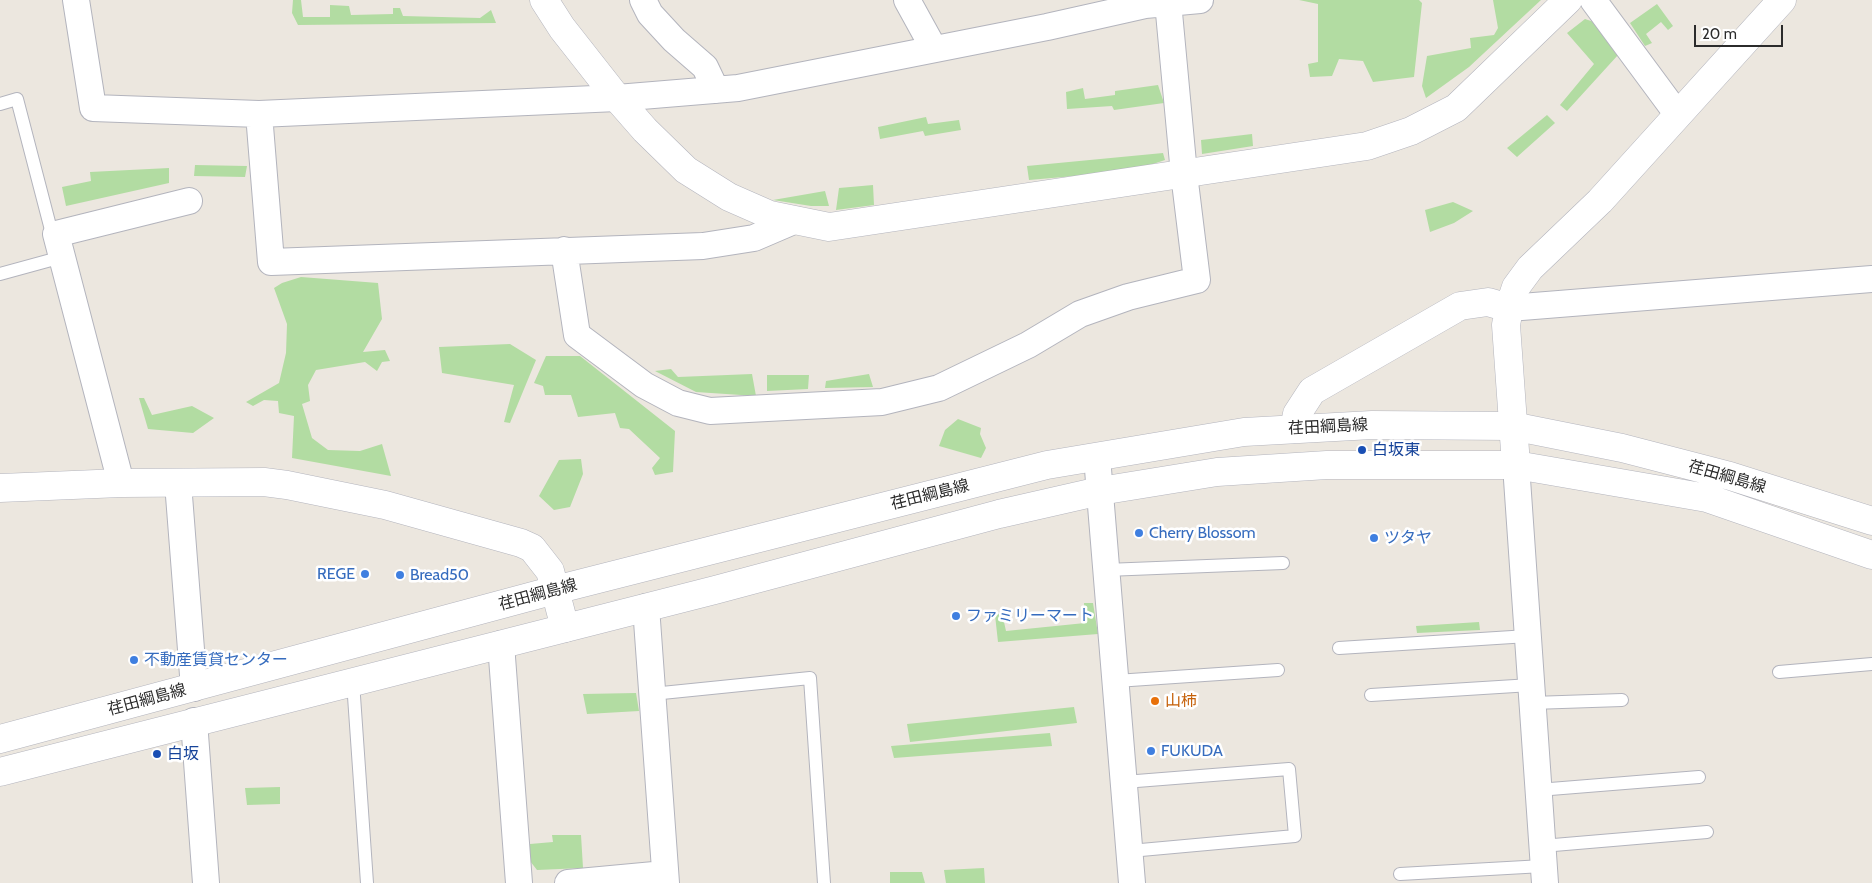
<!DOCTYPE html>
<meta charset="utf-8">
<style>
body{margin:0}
#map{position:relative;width:1872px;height:883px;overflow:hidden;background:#ece7df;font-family:Cabin,sans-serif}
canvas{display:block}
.scale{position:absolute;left:1694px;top:25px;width:89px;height:22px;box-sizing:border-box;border:2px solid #2b2b2b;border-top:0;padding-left:6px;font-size:15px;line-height:18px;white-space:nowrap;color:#2b2b2b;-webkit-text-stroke:4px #fff;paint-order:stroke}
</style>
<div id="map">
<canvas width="1872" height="883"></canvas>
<div class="scale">20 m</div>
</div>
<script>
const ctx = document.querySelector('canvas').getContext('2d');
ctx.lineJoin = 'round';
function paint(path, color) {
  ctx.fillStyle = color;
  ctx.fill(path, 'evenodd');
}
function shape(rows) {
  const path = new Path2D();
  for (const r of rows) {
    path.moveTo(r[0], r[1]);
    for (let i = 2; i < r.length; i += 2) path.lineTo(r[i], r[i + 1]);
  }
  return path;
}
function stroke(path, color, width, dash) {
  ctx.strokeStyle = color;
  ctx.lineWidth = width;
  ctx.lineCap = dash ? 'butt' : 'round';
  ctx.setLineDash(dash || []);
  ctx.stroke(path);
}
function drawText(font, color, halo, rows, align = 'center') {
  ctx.font = font + ' Cabin,"Noto Sans JP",sans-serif';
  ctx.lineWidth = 5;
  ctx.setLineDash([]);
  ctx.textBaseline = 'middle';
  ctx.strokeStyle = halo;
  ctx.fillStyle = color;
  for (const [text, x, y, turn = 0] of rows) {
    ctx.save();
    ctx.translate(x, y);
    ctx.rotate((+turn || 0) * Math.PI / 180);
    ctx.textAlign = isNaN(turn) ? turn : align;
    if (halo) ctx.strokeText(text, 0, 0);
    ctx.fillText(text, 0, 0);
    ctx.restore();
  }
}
const green = shape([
 [293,0,301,0,303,17,330,17,330,5,349,6,351,15,393,14,393,8,400,8,403,16,480,18,491,10,496,23,298,25,292,13],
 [1299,0,1419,0,1422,3,1414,77,1373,82,1363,61,1339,59,1332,76,1310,77,1308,64,1318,62,1318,4],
 [1493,0,1541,0,1469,67,1426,98,1422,86,1427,56,1471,48,1470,38,1494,35,1498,28],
 [1657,4,1673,26,1668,30,1661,22,1646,34,1652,43,1645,46,1630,23],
 [1585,19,1594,22,1618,55,1567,111,1560,105,1594,64,1567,33],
 [1158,85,1164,103,1114,110,1112,106,1067,109,1066,92,1083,88,1085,99,1115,95,1115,91],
 [1547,115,1555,123,1517,157,1507,148],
 [926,117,928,124,959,120,961,130,925,136,923,131,880,139,878,127],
 [1252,134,1253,146,1202,154,1201,140],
 [1163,153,1165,160,1132,171,1029,180,1027,166],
 [195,165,247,166,245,177,194,176],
 [169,168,169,183,66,206,62,187,91,181,90,172],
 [873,185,874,205,836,210,839,188],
 [825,191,829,206,811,206,773,200],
 [1453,202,1473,211,1454,223,1430,232,1425,210],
 [301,277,378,283,382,319,363,352,385,350,390,361,382,362,377,371,365,362,316,370,308,385,310,401,302,404,312,438,328,450,360,451,382,444,391,476,292,458,294,416,279,413,278,401,264,400,253,406,246,402,279,383,286,353,287,324,274,288,282,283],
 [510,344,536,360,510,423,504,422,514,385,442,373,439,347],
 [546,356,580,356,675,431,673,472,655,475,652,468,660,458,629,429,620,428,615,413,578,417,571,395,545,395,543,386,534,383],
 [671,369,678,377,752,374,756,396,696,392,655,371],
 [869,374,873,387,825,388,826,381],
 [767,375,809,375,808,389,767,391],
 [139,398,144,398,152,415,192,406,214,418,193,433,148,429],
 [958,419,981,428,980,434,986,448,981,458,939,446,945,430],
 [581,459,583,474,570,507,554,510,539,496,559,460],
 [1084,603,1093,603,1098,634,998,642,995,615,1002,613,1006,631,1085,623],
 [1479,622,1480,630,1417,633,1416,626],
 [636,693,639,711,587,714,583,694],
 [1074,707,1077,723,910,742,907,724],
 [1050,733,1052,746,894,758,891,746],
 [280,787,280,804,247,805,245,788],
 [552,835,581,835,583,868,537,870,530,861,530,844,553,842],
 [984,868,985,883,946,883,944,870],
 [890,872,922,872,925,883,890,883]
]);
const service = shape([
 [0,104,17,99,50,226,56,234],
 [0,274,62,257],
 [1106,570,1283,563],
 [1339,648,1528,636],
 [1779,672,1872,664],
 [1116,681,1278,670],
 [353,682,367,883],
 [652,694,810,678,824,883],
 [1371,695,1531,685],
 [1532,703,1622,700],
 [1124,782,1289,769,1295,836,1130,851],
 [1538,790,1699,777],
 [1542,846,1707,832],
 [1400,874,1543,866]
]);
const minor = shape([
 [76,0,93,108,259,114,617,98,738,88,1047,27,1145,5,1200,0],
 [643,0,650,14,674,40,705,67,716,90],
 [907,0,934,49],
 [1593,0,1678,115],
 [259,114,271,262,703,246,754,238,796,220],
 [564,250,577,335,644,385,678,403,710,411,882,402,939,388,1028,345,1080,314,1128,297,1197,280,1184,174,1168,2],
 [1509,308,1872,279],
 [1097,457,1132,883],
 [1516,465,1545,883],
 [121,483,56,234,189,201],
 [178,483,194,688],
 [646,607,666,883],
 [501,644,519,883],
 [194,721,206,883],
 [568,883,665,874]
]);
const tertiary = shape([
 [544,0,562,28,617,98,645,130,686,170,729,197,770,215,829,227,1367,146,1411,131,1456,108,1568,0],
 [1294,429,1297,414,1312,391,1460,306,1488,302,1509,308],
 [1516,465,1506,325,1509,308,1516,287,1530,268,1600,201,1782,0],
 [0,488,121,483,264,482,287,485,385,505,521,543,532,548,550,571,565,628]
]);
const secondary = shape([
 [0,739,555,590,1047,465,1244,432,1372,425,1512,426,1622,448,1730,476,1872,521],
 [0,772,715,590,999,514,1100,491,1217,472,1327,465,1516,465,1707,498,1872,555]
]);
const markers = [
 [1362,450,5,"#1a4fb4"],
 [1139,533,5,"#3f7fe0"],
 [1374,538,5,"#3f7fe0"],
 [365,574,5,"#3f7fe0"],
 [400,575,5,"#3f7fe0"],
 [956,616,5,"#3f7fe0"],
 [134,660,5,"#3f7fe0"],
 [1155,701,5,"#e8710a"],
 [1151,751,5,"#3f7fe0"],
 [157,754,5,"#1a4fb4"]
];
const streetNames = [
 ["荏田綱島線",1328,427,-3],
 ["荏田綱島線",1727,477,16],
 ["荏田綱島線",930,495,-14],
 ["荏田綱島線",538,595,-15],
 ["荏田綱島線",147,700,-15]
];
const transitNames = [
 ["白坂東",1372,450],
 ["白坂",167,754]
];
const shopNames = [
 ["Cherry Blossom",1149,533],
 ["ツタヤ",1384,538],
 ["REGE",355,574,"right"],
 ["Bread50",410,575],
 ["ファミリーマート",966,616],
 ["不動産賃貸センター",144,660],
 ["FUKUDA",1161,751]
];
const foodNames = [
 ["山柿",1165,701]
];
paint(green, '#b2dca2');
stroke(service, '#b3b4bd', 14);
stroke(minor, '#b3b4bd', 28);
stroke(tertiary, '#b3b4bd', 29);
stroke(secondary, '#b3b4bd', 29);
stroke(service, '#fff', 12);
stroke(minor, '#fff', 26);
stroke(tertiary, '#fff', 28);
stroke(secondary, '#fff', 28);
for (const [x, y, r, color] of markers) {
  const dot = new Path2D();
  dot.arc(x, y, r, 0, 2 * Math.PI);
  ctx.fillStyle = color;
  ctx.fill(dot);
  stroke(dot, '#fff', 2);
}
drawText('16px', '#2b2b2b', '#fff', streetNames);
drawText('16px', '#164399', '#fff', transitNames, 'left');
drawText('16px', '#366cbe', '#fff', shopNames, 'left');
drawText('16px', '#c56008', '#fff', foodNames, 'left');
</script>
